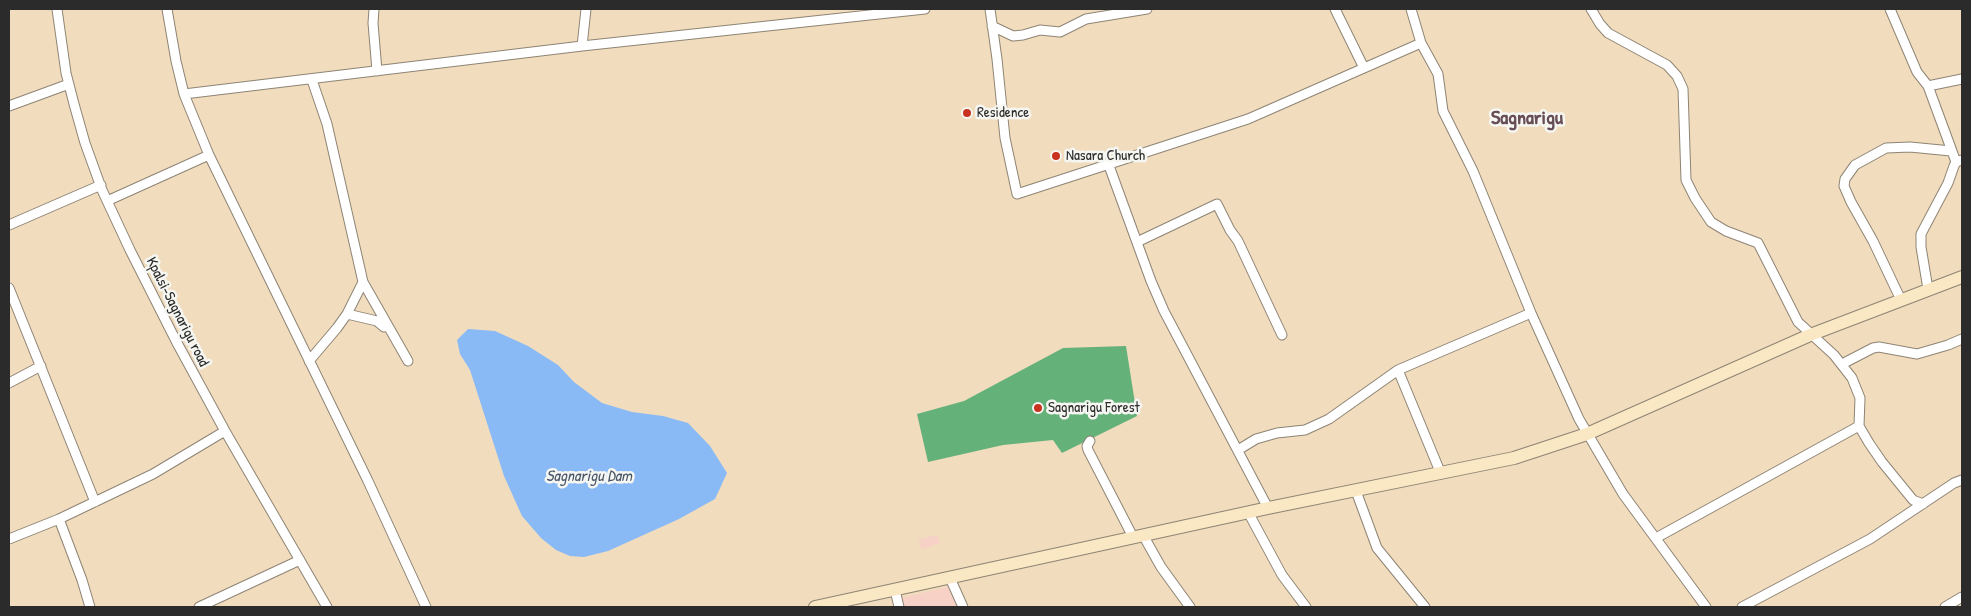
<!DOCTYPE html>
<style>
body{margin:0}
#map{position:relative;width:1971px;height:616px;overflow:hidden;background:#f1dcbe;font-family:"Patrick Hand",sans-serif}
canvas{display:block}
.frame{position:absolute;inset:0;border:10px solid #2b2b2b;pointer-events:none}
</style>
<div id="map">
<canvas width="1971" height="616"></canvas>
<div class="frame"></div>
</div>
<script>
const ctx = document.querySelector('canvas').getContext('2d');
ctx.lineJoin = 'round';
function paint(path, color) {
  ctx.fillStyle = color;
  ctx.fill(path, 'evenodd');
}
function shape(rows) {
  const path = new Path2D();
  for (const r of rows) {
    path.moveTo(r[0], r[1]);
    for (let i = 2; i < r.length; i += 2) path.lineTo(r[i], r[i + 1]);
  }
  return path;
}
function stroke(path, color, width, dash) {
  ctx.strokeStyle = color;
  ctx.lineWidth = width;
  ctx.lineCap = dash ? 'butt' : 'round';
  ctx.setLineDash(dash || []);
  ctx.stroke(path);
}
function drawText(font, color, halo, rows, align = 'center') {
  ctx.font = font + ' "Patrick Hand",sans-serif';
  ctx.lineWidth = 5;
  ctx.setLineDash([]);
  ctx.textBaseline = 'middle';
  ctx.strokeStyle = halo;
  ctx.fillStyle = color;
  for (const [text, x, y, turn = 0] of rows) {
    ctx.save();
    ctx.translate(x, y);
    ctx.rotate((+turn || 0) * Math.PI / 180);
    ctx.textAlign = isNaN(turn) ? turn : align;
    if (halo) ctx.strokeText(text, 0, 0);
    ctx.fillText(text, 0, 0);
    ctx.restore();
  }
}
const built = shape([
 [937,535,940,543,922,549,918,540],
 [948,587,958,607,904,607,900,598]
]);
const forest = shape([
 [1126,346,1137,416,1062,453,1053,440,1003,445,928,462,917,414,964,401,1063,348]
]);
const water = shape([
 [468,329,495,331,528,346,558,365,574,382,602,403,632,412,663,416,688,423,710,446,727,473,715,499,679,519,608,551,584,557,570,556,556,550,541,538,522,516,504,476,470,370,460,354,457,340]
]);
const street = shape([
 [57,9,66,73,74,104,85,143,102,190,130,250,176,341,225,431,327,607],
 [167,9,176,61,184,94,209,155,368,481,426,607],
 [374,9,373,23,377,71],
 [990,9,997,59,1005,138,1017,194,1248,119,1421,43],
 [1335,9,1364,68],
 [1411,9,1421,43,1438,74,1443,111,1473,171,1531,313,1579,419,1623,494,1706,607],
 [1591,9,1600,24,1608,33,1667,65,1677,76,1683,89,1686,180,1695,198,1711,222,1726,231,1758,243,1798,322,1834,355,1852,378,1860,398,1859,426,1869,443,1882,462,1913,500,1923,504],
 [1890,9,1917,72,1928,86,1956,162],
 [992,26,1013,36,1023,35,1040,30,1060,32,1086,19,1147,9],
 [582,46,586,9],
 [312,80,327,124,363,282,408,361],
 [1928,86,1962,79],
 [184,94,582,46,925,9],
 [9,106,69,84],
 [1108,163,1151,281,1164,311,1268,508],
 [107,201,209,155],
 [9,225,101,185],
 [1137,242,1217,204,1230,230,1238,241,1282,335],
 [9,288,95,502],
 [1928,289,1921,247,1921,234,1948,183,1954,166,1956,162,1962,160],
 [1901,300,1873,241,1851,202,1844,186,1845,179,1855,165,1886,148,1910,147,1951,151],
 [347,314,363,282],
 [309,361,337,328,347,314,377,321,384,327],
 [1842,364,1873,348,1879,347,1917,354,1948,345,1962,339],
 [1398,370,1441,474],
 [9,383,41,366],
 [1090,441,1087,446,1088,450,1133,537],
 [1238,450,1256,439,1277,433,1305,430,1329,419,1398,370,1531,313],
 [1356,491,1377,548,1425,607],
 [1248,512,1282,575,1306,607],
 [59,519,82,580,90,607],
 [1143,535,1161,567,1190,607],
 [1656,538,1859,426],
 [9,539,59,519,153,474,225,431],
 [950,578,963,607],
 [895,590,899,607],
 [199,607,300,560],
 [1742,607,1870,539,1954,483,1962,480],
 [1945,607,1962,597]
]);
const secondary = shape([
 [815,607,1268,508,1514,458,1587,434,1810,335,1962,277]
]);
const markers = [
 [967,113,5,"#c8321e"],
 [1056,156,5,"#c8321e"],
 [1038,408,5,"#c8321e"]
];
const poiNames = [
 ["Residence",977,113],
 ["Nasara Church",1066,156],
 ["Sagnarigu Forest",1048,408]
];
const streetNames = [
 ["Kpalsi-Sagnarigu road",177,312,63]
];
const waterNames = [
 ["Sagnarigu Dam",589,477]
];
const districtNames = [
 ["Sagnarigu",1527,119]
];
paint(built, '#f7d1c6');
paint(forest, '#65b17a');
paint(water, '#89baf5');
stroke(street, '#8e8474', 11);
stroke(secondary, '#8e8474', 14);
stroke(street, '#fff', 9);
stroke(secondary, '#fae7c3', 12);
for (const [x, y, r, color] of markers) {
  const dot = new Path2D();
  dot.arc(x, y, r, 0, 2 * Math.PI);
  ctx.fillStyle = color;
  ctx.fill(dot);
  stroke(dot, '#f6f6f2', 2);
}
drawText('15px', '#2b2b2b', '#f6f6f2', poiNames, 'left');
drawText('15px', '#2b2b2b', '#f6f6f2', streetNames);
drawText('italic 16px', '#475668', '#f6f6f2', waterNames);
drawText('bold 20px', '#664d56', '#f6f6f2', districtNames);
</script>
